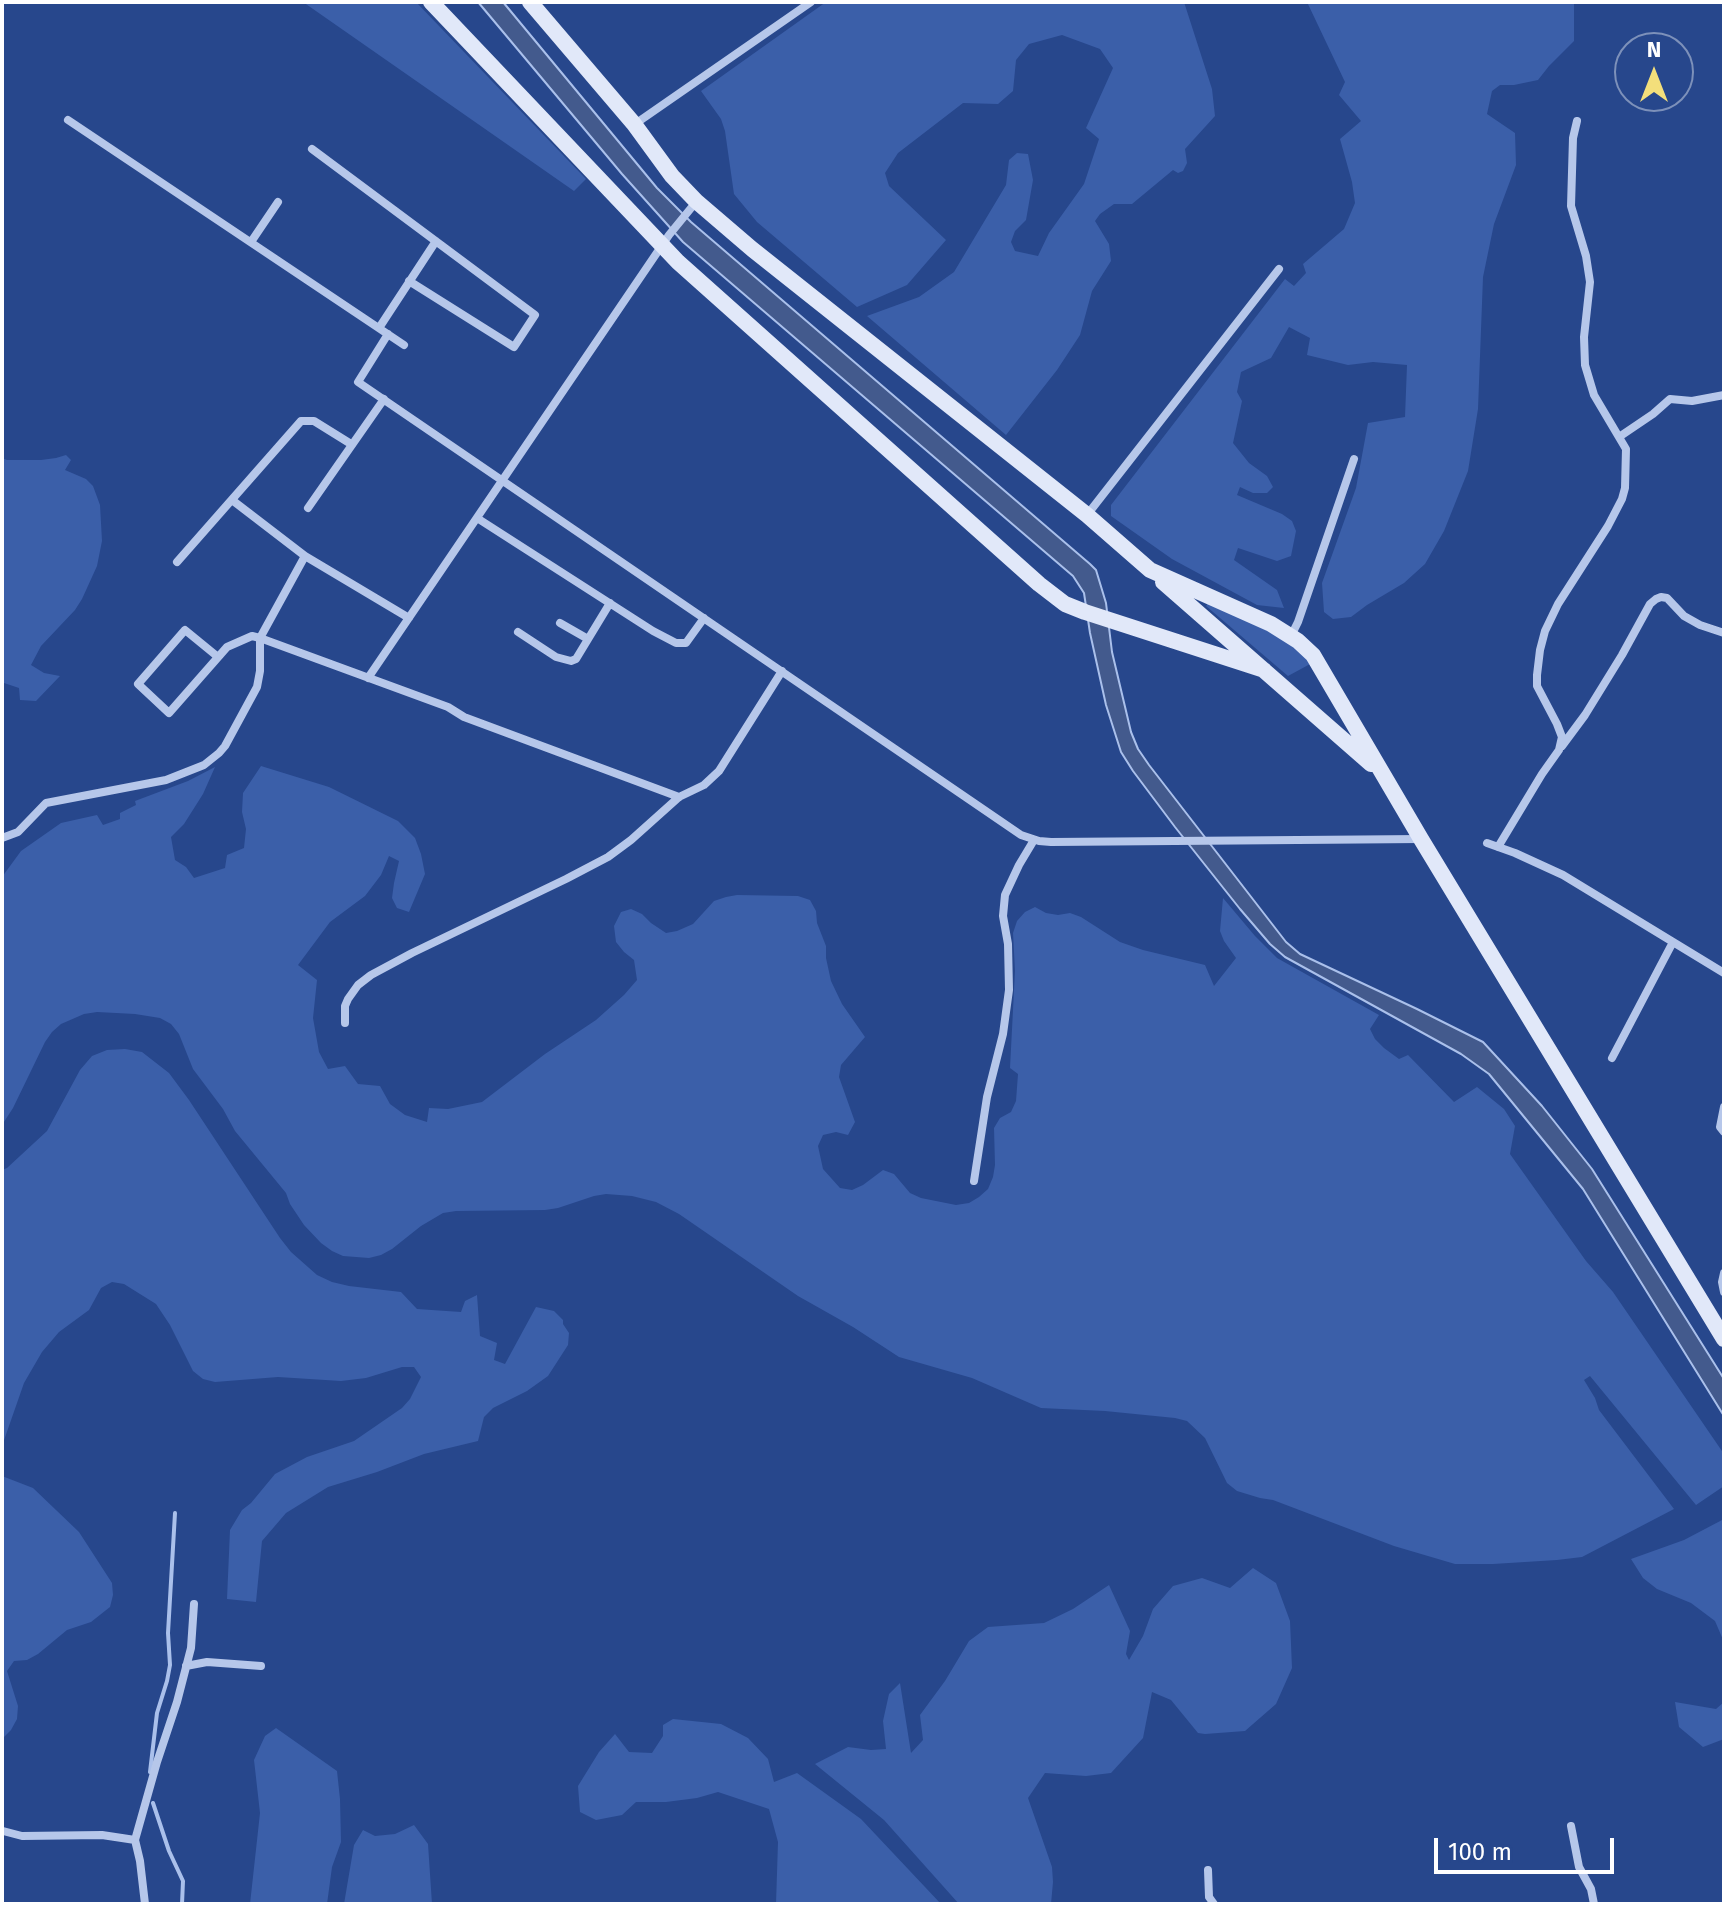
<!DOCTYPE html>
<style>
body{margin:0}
#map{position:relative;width:1726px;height:1906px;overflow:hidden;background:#27478c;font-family:"Fira Sans",sans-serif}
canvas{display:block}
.frame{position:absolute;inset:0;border:4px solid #fff;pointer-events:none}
.north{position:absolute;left:1614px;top:32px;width:80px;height:80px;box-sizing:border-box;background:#27478c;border:2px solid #7d91ba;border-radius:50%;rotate:0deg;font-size:22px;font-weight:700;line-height:32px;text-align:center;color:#fff}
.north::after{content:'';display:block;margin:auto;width:28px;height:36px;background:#f3df7b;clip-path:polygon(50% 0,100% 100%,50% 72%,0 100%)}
.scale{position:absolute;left:1434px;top:1838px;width:180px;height:36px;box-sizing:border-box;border:4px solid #fff;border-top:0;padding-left:10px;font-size:24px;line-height:28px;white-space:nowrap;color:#fff;-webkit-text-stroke:6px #27478c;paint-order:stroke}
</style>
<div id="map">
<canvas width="1726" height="1906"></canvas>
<div class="frame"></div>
<div class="north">N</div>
<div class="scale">100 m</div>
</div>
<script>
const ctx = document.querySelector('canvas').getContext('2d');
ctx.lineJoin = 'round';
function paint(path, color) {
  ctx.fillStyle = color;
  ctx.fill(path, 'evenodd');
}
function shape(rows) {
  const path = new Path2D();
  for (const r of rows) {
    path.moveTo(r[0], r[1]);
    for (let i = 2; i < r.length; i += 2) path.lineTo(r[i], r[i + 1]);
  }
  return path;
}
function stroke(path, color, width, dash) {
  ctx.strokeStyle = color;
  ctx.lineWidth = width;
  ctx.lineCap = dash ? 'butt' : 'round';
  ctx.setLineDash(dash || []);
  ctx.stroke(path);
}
const green = shape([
 [303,2,416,2,586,179,574,191],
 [826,2,1184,2,1212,89,1215,116,1185,149,1187,163,1183,171,1178,173,1173,170,1132,204,1114,204,1100,214,1095,221,1109,244,1111,261,1092,291,1080,335,1057,370,1006,435,867,316,919,297,954,272,1006,185,1009,160,1017,153,1028,154,1033,180,1026,220,1015,231,1011,242,1015,251,1038,256,1049,233,1084,184,1099,139,1086,128,1113,68,1100,49,1062,35,1029,44,1016,60,1013,91,998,104,963,103,898,153,885,173,889,186,946,240,907,285,857,307,757,222,734,194,725,131,721,119,701,91],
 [1307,2,1574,2,1574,41,1549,66,1538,80,1514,85,1500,85,1492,91,1487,114,1515,133,1516,165,1494,224,1483,277,1478,409,1468,471,1444,531,1425,564,1404,583,1367,605,1351,617,1333,619,1324,612,1322,583,1356,488,1368,423,1405,417,1407,365,1373,362,1348,365,1307,355,1310,338,1289,327,1271,358,1241,372,1237,392,1242,401,1233,443,1249,463,1267,476,1273,487,1267,493,1253,493,1240,487,1237,495,1282,514,1292,521,1296,531,1291,556,1277,561,1238,548,1234,560,1277,590,1284,608,1257,605,1172,559,1111,516,1111,505,1285,279,1294,286,1306,273,1303,264,1344,229,1355,203,1352,182,1340,139,1361,121,1339,95,1345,82],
 [66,455,71,460,65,470,86,479,93,486,100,505,102,541,97,566,82,599,75,610,41,646,31,665,44,673,60,676,36,701,20,700,19,688,4,683,2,686,2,458,7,460,41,460,56,458],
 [1208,603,1269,631,1290,643,1312,663,1288,676,1206,606],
 [261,766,329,787,398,821,415,838,421,854,425,874,409,912,397,908,392,898,394,883,399,861,389,856,381,875,365,896,330,922,298,965,317,980,313,1018,319,1052,328,1069,345,1066,358,1084,380,1086,390,1104,405,1115,427,1122,429,1108,448,1109,482,1102,545,1054,596,1020,624,995,637,980,634,960,624,952,616,942,614,926,621,912,631,909,642,914,651,923,666,933,677,931,693,924,714,901,726,897,737,895,798,896,810,900,816,911,817,923,826,946,826,958,831,981,842,1004,865,1037,841,1065,839,1077,855,1122,848,1135,836,1132,823,1135,818,1146,823,1169,840,1188,852,1190,863,1185,883,1170,894,1174,910,1193,921,1198,956,1205,969,1203,979,1197,988,1189,993,1177,995,1165,994,1128,1000,1118,1011,1112,1016,1101,1018,1074,1010,1068,1015,971,1013,933,1017,921,1025,912,1035,907,1046,913,1058,915,1070,913,1081,917,1120,942,1143,950,1205,965,1214,986,1236,958,1224,941,1220,931,1223,898,1255,936,1277,958,1379,1015,1370,1029,1375,1039,1384,1048,1399,1059,1408,1055,1454,1102,1477,1087,1504,1109,1515,1126,1510,1154,1586,1261,1613,1292,1724,1454,1724,1486,1696,1505,1590,1376,1584,1380,1595,1398,1599,1410,1674,1509,1582,1557,1557,1560,1493,1564,1455,1564,1394,1546,1273,1500,1260,1498,1237,1491,1227,1483,1205,1438,1187,1421,1175,1418,1105,1411,1041,1408,972,1378,899,1357,853,1327,798,1296,679,1214,656,1202,632,1196,606,1194,594,1196,558,1208,545,1210,456,1211,443,1213,421,1226,392,1249,381,1255,369,1258,343,1256,332,1251,321,1243,304,1225,290,1204,286,1193,235,1131,223,1109,193,1069,179,1034,171,1024,160,1018,135,1014,97,1012,84,1014,61,1024,52,1032,45,1042,13,1108,2,1125,2,877,21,851,61,823,97,815,103,825,120,819,120,813,136,805,135,801,188,781,215,767,203,794,184,824,171,837,175,860,186,867,194,878,225,868,227,855,244,848,246,829,242,812,243,793],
 [125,1049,142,1052,169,1073,189,1100,280,1238,291,1252,317,1275,332,1282,349,1286,401,1292,417,1309,461,1312,465,1301,477,1295,480,1336,497,1343,494,1360,505,1364,536,1307,554,1311,563,1320,563,1324,569,1333,568,1345,548,1376,527,1391,493,1408,484,1417,478,1441,424,1454,377,1472,328,1487,286,1513,262,1541,256,1602,227,1599,230,1530,242,1510,251,1503,275,1474,307,1457,354,1441,402,1408,410,1399,421,1377,414,1367,402,1367,366,1378,341,1381,278,1377,215,1382,203,1379,193,1371,170,1325,156,1304,124,1284,112,1282,101,1288,89,1310,59,1332,42,1352,24,1383,2,1446,2,1170,7,1168,47,1131,80,1070,92,1056,107,1050],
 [2,1476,33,1488,79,1532,112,1583,113,1595,110,1607,91,1622,67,1630,38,1654,27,1660,14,1661,7,1671,18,1706,17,1719,11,1730,2,1739],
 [1724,1519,1724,1642,1715,1621,1691,1603,1657,1589,1643,1578,1631,1559,1684,1540],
 [1253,1568,1276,1583,1290,1621,1292,1668,1276,1704,1245,1731,1205,1734,1198,1733,1171,1700,1152,1692,1143,1738,1111,1773,1086,1776,1045,1773,1028,1798,1052,1867,1053,1882,1051,1904,959,1904,884,1820,815,1764,848,1747,871,1750,886,1749,883,1721,889,1694,900,1683,911,1753,923,1740,920,1715,945,1681,969,1641,988,1627,1044,1623,1073,1609,1109,1585,1130,1631,1126,1654,1129,1660,1143,1636,1153,1609,1173,1586,1202,1578,1230,1588],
 [1675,1702,1716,1709,1724,1702,1724,1739,1703,1747,1679,1727],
 [673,1719,721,1724,748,1738,768,1759,774,1782,797,1773,861,1819,941,1904,776,1904,778,1842,769,1809,718,1792,697,1798,666,1802,636,1802,622,1815,596,1820,580,1812,578,1786,599,1752,615,1734,629,1752,652,1753,663,1736,663,1725],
 [276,1728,337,1771,340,1799,341,1842,332,1867,327,1904,250,1904,260,1813,254,1760,265,1736],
 [414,1825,428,1844,432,1904,344,1904,354,1845,363,1830,375,1836,395,1834]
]);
const water = shape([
 [478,2,503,2,657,188,691,222,1090,564,1096,570,1106,603,1112,652,1131,732,1138,749,1149,765,1286,942,1300,954,1417,1009,1483,1042,1542,1106,1592,1169,1724,1379,1724,1416,1583,1189,1489,1074,1461,1054,1285,957,1270,944,1240,909,1175,827,1133,771,1121,752,1106,705,1090,633,1084,593,1073,576,683,242,622,174,478,2]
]);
const stream = shape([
 [150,1772,157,1713,167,1681,170,1665,168,1633,175,1513],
 [153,1803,169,1851,183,1881,182,1904]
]);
const street = shape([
 [68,120,404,345],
 [635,124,811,2],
 [312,149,535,315,514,347,409,281],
 [251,242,278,202],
 [379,328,436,241],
 [388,334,358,382,1021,835,1039,841,1051,842,1421,839],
 [1619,437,1653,414,1670,399,1692,401,1724,395],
 [232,500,305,556,409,618],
 [308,508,384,399],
 [1087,515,1279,269],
 [477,518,653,631,676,643,686,643,704,618],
 [177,562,301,421,314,421,351,444],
 [560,623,588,639],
 [518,632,556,657,571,661,576,659,610,603],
 [1291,636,1298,622,1354,459],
 [218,657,185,630,138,684,169,713,227,647,252,636,260,638,448,707,464,717,679,797],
 [368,678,669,235,696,202],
 [1562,746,1585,715,1622,655,1650,604,1656,599,1661,597,1667,598,1684,616,1700,625,1724,633],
 [2,838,18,832,46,803,166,780,204,765,219,753,225,746,257,687,260,671,260,638,305,556],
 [1487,843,1515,853,1563,875,1724,973],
 [1498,847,1542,774,1559,750,1562,737,1557,724,1537,686,1537,675,1540,650,1545,631,1558,604,1608,526,1622,499,1625,488,1626,449,1594,395,1585,365,1584,337,1590,282,1586,256,1571,206,1573,138,1577,121],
 [345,1023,345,1006,348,999,358,985,371,975,412,953,566,879,608,857,631,840,679,797,704,785,719,771,782,671],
 [1612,1058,1673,942],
 [1724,1107,1720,1127,1724,1132],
 [974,1181,987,1097,1003,1034,1009,990,1008,944,1003,916,1005,895,1019,865,1034,840],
 [1724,1273,1722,1282,1724,1292],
 [186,1666,207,1662,261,1666],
 [1571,1826,1579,1867,1591,1889,1594,1904],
 [3,1831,22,1836,102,1835,135,1840],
 [1208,1870,1209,1897,1214,1904],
 [145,1904,140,1861,135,1840,157,1762,177,1702,191,1648,194,1604]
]);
const secondary = shape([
 [431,2,678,262,1039,584,1065,604,1085,612,1264,670],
 [530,2,634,124,672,176,696,201,752,249,1087,515,1150,570,1271,624,1298,641,1313,655,1421,839,1724,1339],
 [1163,582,1371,764]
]);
paint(green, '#3b5fa9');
paint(water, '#435a8d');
stroke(water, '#aac0eb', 2);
stroke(stream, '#aac0eb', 4);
stroke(street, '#b6c7ea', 8);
stroke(secondary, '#e1e8f9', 16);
</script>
